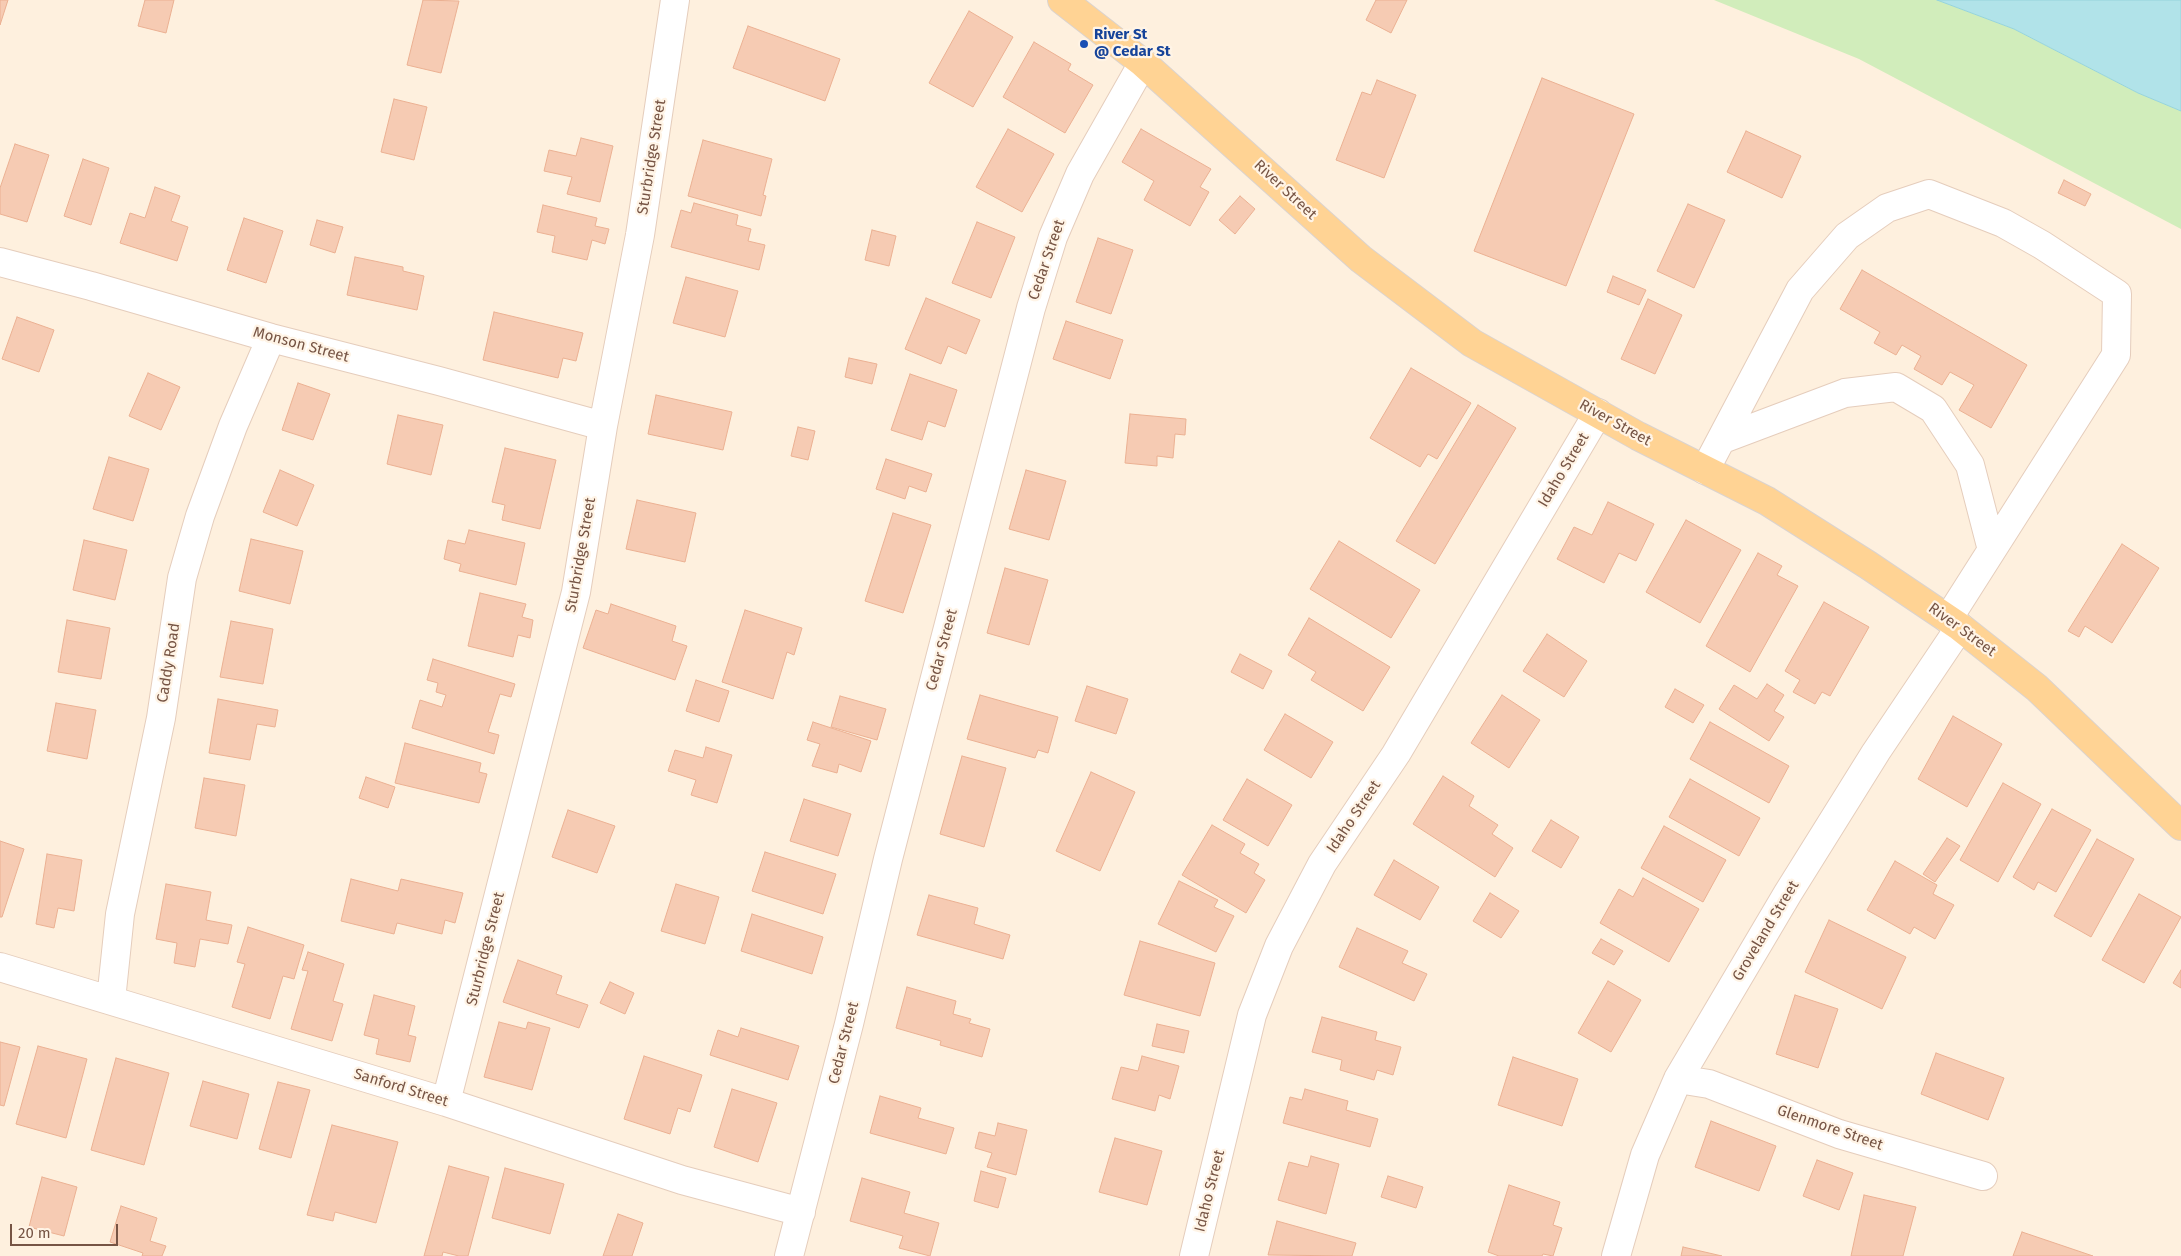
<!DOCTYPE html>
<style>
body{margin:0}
#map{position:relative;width:2181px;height:1256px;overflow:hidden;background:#fef0de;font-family:"Fira Sans",sans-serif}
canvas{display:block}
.scale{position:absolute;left:10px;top:1224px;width:108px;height:22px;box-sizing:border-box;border:2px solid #765444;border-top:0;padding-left:6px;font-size:15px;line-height:18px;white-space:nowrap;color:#765444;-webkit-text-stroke:4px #fff4e6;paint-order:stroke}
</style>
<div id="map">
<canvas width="2181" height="1256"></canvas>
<div class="scale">20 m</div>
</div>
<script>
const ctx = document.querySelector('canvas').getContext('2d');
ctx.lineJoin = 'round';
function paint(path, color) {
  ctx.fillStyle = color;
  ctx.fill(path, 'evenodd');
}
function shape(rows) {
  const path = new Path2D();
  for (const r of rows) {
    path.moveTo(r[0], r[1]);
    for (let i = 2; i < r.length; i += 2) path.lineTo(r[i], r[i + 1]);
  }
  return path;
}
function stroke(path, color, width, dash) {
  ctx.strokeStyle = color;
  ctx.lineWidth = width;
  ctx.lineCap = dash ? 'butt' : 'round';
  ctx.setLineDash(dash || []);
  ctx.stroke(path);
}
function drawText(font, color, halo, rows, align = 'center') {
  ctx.font = font + ' "Fira Sans",sans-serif';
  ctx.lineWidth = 4.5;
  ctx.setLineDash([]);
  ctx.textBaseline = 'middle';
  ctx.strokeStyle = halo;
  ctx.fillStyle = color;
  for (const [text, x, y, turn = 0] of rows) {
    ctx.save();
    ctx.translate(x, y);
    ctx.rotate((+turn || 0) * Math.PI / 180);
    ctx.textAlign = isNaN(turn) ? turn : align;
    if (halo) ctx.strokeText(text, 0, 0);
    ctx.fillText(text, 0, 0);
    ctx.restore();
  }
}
const green = shape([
 [1714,0,1937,0,2014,29,2138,93,2181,111,2181,229,1859,59]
]);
const water = shape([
 [1937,0,2181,0,2181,111,2138,93,2014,29,1937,0]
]);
const building = shape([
 [0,0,8,0,0,25,0,0],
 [145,0,174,0,166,33,138,26,145,0],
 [423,0,459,1,441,73,407,65,423,0],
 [1376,0,1407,0,1391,33,1366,20,1376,0],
 [969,11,1013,37,973,107,929,83,969,11],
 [748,26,840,59,825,101,733,68,748,26],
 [1034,42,1071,64,1068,70,1093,85,1065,133,1003,97,1034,42],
 [1542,78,1634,114,1566,286,1474,251,1542,78],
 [1377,80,1416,95,1384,178,1336,160,1362,92,1371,95,1377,80],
 [394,99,427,107,414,160,381,152,394,99],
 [1008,129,1054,154,1022,212,976,187,1008,129],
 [1141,129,1211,169,1200,187,1209,192,1190,226,1144,200,1154,181,1122,162,1141,129],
 [1746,131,1801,156,1782,198,1727,172,1746,131],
 [581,138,613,146,600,202,567,194,572,177,544,171,549,150,576,156,581,138],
 [703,140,772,159,763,195,766,196,761,216,688,196,703,140],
 [15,144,49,155,27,222,0,214,0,188,15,144],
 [83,159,109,168,91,225,64,216,83,159],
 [2064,180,2091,194,2085,206,2058,193,2064,180],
 [155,187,180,196,171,221,188,227,177,261,120,243,130,213,145,218,155,187],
 [1240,196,1255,209,1235,234,1219,220,1240,196],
 [694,203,738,215,736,225,751,229,748,241,765,245,759,270,671,247,681,210,691,213,694,203],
 [1688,204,1725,220,1694,288,1657,271,1688,204],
 [543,205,597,218,595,226,609,229,605,244,592,240,587,260,552,252,555,236,537,232,543,205],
 [244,218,283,231,266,283,227,270,244,218],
 [317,220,343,227,335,253,310,245,317,220],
 [977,222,1015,237,991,298,952,283,977,222],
 [872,230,896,236,889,266,865,260,872,230],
 [1098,238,1133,250,1111,314,1076,302,1098,238],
 [355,257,403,267,403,271,424,276,417,310,347,295,355,257],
 [1862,270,2027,365,1991,428,1959,410,1974,385,1950,372,1942,385,1914,369,1921,356,1902,345,1896,355,1874,343,1880,332,1840,309,1862,270],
 [1613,276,1646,290,1639,305,1607,292,1613,276],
 [686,277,738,291,725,337,673,323,686,277],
 [926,298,980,320,966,354,948,346,941,364,905,349,926,298],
 [1648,299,1682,315,1655,374,1621,359,1648,299],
 [494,312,583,333,576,361,563,358,558,378,483,360,494,312],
 [17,317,54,330,39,372,2,359,17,317],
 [1066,321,1123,340,1110,379,1053,359,1066,321],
 [849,358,877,364,872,384,845,377,849,358],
 [1411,368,1471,403,1437,459,1428,454,1420,467,1370,438,1411,368],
 [148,373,180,387,161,430,129,416,148,373],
 [910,374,957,390,945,427,928,421,922,440,891,430,910,374],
 [298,383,330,394,313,440,282,430,298,383],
 [656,395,732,412,723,450,648,434,656,395],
 [1478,405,1516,428,1435,564,1396,541,1478,405],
 [1130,414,1186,419,1185,435,1175,434,1173,458,1157,456,1157,466,1125,463,1130,414],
 [398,415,443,425,431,475,387,464,398,415],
 [798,427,815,431,808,460,791,456,798,427],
 [505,448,556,460,540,529,502,520,505,505,492,502,505,448],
 [109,457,149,469,133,521,93,509,109,457],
 [886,459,932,474,926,492,909,486,905,499,876,489,886,459],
 [280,470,314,485,297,526,263,512,280,470],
 [1026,470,1066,481,1049,540,1009,529,1026,470],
 [637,500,696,513,685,562,626,549,637,500],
 [1608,502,1654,524,1636,561,1619,553,1604,583,1557,559,1574,527,1592,535,1608,502],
 [893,513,931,525,903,613,865,601,893,513],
 [1686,520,1741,550,1700,623,1646,592,1686,520],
 [469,530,525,543,516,585,459,571,461,564,444,559,448,540,465,544,469,530],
 [251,539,303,551,290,604,239,591,251,539],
 [84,540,127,550,115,600,73,590,84,540],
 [1339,541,1420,590,1391,638,1310,589,1339,541],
 [2122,544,2159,568,2112,643,2085,626,2079,637,2068,631,2122,544],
 [1758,553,1782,566,1777,575,1798,586,1750,672,1706,646,1758,553],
 [1005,568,1048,580,1029,645,987,633,1005,568],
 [480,593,526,604,522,617,533,620,530,638,518,635,513,657,468,646,480,593],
 [1824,602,1869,627,1830,696,1822,692,1815,704,1793,692,1800,680,1785,671,1824,602],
 [611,604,676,626,672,641,687,646,675,680,583,648,596,610,608,614,611,604],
 [745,610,802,628,794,655,787,652,773,699,722,682,745,610],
 [1309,618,1390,667,1363,711,1311,680,1316,672,1288,655,1309,618],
 [67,620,110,628,101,679,58,672,67,620],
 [231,621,273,629,263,684,220,677,231,621],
 [1547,634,1587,661,1564,697,1523,671,1547,634],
 [1240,654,1272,671,1263,689,1231,672,1240,654],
 [433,659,515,684,511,697,500,694,488,732,499,735,494,754,412,728,420,700,442,707,446,695,436,692,438,683,427,680,433,659],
 [696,680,729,691,719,722,686,711,696,680],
 [1767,684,1784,695,1774,711,1784,717,1769,741,1719,709,1734,685,1757,699,1767,684],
 [1087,686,1128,699,1116,734,1075,721,1087,686],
 [1675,689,1704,705,1693,723,1665,707,1675,689],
 [980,695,1058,717,1048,753,1038,750,1035,758,967,739,980,695],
 [1502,695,1540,720,1509,768,1471,743,1502,695],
 [840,696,886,709,877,740,831,727,840,696],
 [218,699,278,710,275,727,257,724,250,760,209,753,218,699],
 [56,703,96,710,87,759,47,751,56,703],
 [1285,714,1333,742,1311,778,1264,750,1285,714],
 [1953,716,2002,744,1967,807,1918,779,1953,716],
 [813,722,871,741,861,772,839,764,837,773,812,766,820,744,807,740,813,722],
 [1710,722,1789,766,1769,803,1690,759,1710,722],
 [405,743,481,763,479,772,487,774,479,803,395,783,405,743],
 [706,747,732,755,717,803,691,795,696,780,668,771,675,750,703,758,706,747],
 [962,756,1006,768,984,847,940,834,962,756],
 [1091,772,1135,792,1100,871,1056,851,1091,772],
 [1443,776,1474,796,1469,806,1498,825,1492,834,1513,848,1495,877,1413,824,1443,776],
 [366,777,395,787,388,808,359,798,366,777],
 [204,778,245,785,236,836,195,828,204,778],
 [1247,779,1292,805,1268,846,1223,820,1247,779],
 [1690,779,1760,818,1739,856,1669,817,1690,779],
 [2003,783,2041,804,1998,882,1960,860,2003,783],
 [804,799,851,814,838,856,790,841,804,799],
 [2052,809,2091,830,2056,892,2038,882,2034,890,2013,877,2052,809],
 [568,810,615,826,597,873,552,857,568,810],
 [1551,820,1579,837,1561,868,1532,851,1551,820],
 [1212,825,1245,844,1240,853,1259,864,1254,873,1265,880,1246,913,1182,875,1212,825],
 [1664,826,1726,860,1703,902,1641,868,1664,826],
 [1947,838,1960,846,1935,882,1923,874,1947,838],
 [2097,839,2134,859,2091,937,2054,916,2097,839],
 [0,841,24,849,2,917,0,917,0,841],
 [765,852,836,874,823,914,752,891,765,852],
 [47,854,82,860,74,911,58,908,54,928,36,924,47,854],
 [1394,860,1439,887,1420,920,1374,895,1394,860],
 [1895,861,1937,885,1933,894,1954,905,1935,939,1914,927,1910,934,1867,910,1895,861],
 [1643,878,1699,909,1669,962,1600,923,1619,889,1633,897,1643,878],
 [351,879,398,891,401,879,463,893,455,923,445,920,442,934,397,923,394,934,341,921,351,879],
 [1179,881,1218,900,1214,907,1234,916,1216,952,1158,924,1179,881],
 [166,884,211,892,206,920,232,925,228,944,200,939,195,967,174,963,177,943,156,939,166,884],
 [676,884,719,897,705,944,661,931,676,884],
 [1490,893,1519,911,1501,938,1473,921,1490,893],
 [2139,894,2181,917,2144,983,2102,960,2139,894],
 [929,895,978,908,974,924,1010,935,1003,959,917,935,929,895],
 [752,914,823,937,812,974,741,951,752,914],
 [1829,920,1906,957,1882,1009,1805,972,1829,920],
 [248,927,304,945,294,979,283,976,270,1019,232,1007,245,964,237,962,248,927],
 [1357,928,1408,951,1402,963,1427,974,1414,1001,1339,967,1357,928],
 [1601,939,1623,951,1614,965,1592,953,1601,939],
 [1140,941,1215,963,1200,1016,1124,995,1140,941],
 [308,952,344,964,333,1001,343,1004,332,1041,291,1029,308,971,302,970,308,952],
 [518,960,562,976,556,994,588,1005,579,1028,503,1002,518,960],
 [2181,970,2181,988,2173,983,2181,970],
 [1608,981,1641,1000,1611,1052,1578,1033,1608,981],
 [610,982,634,993,625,1014,600,1003,610,982],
 [907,987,956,1001,953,1014,971,1019,969,1023,990,1029,982,1057,940,1045,941,1041,896,1028,907,987],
 [374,995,415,1006,408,1035,416,1037,410,1062,376,1054,379,1039,364,1035,374,995],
 [1795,995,1838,1009,1818,1068,1776,1054,1795,995],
 [1322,1017,1377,1032,1375,1040,1401,1047,1393,1075,1377,1070,1374,1080,1340,1070,1342,1060,1312,1052,1322,1017],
 [499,1022,526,1029,528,1022,550,1028,532,1090,484,1077,499,1022],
 [1157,1024,1189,1031,1184,1053,1152,1046,1157,1024],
 [741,1028,799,1046,788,1080,710,1055,718,1030,738,1037,741,1028],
 [0,1042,20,1047,4,1106,0,1105,0,1042],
 [38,1046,87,1059,66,1138,16,1124,38,1046],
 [1936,1053,2004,1078,1988,1120,1921,1094,1936,1053],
 [644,1056,702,1075,690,1112,678,1108,670,1134,624,1119,644,1056],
 [1142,1056,1179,1066,1170,1099,1159,1095,1155,1111,1112,1099,1121,1067,1138,1071,1142,1056],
 [1513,1057,1578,1079,1562,1126,1498,1105,1513,1057],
 [116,1058,169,1073,144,1165,91,1150,116,1058],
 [203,1081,249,1094,237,1139,190,1126,203,1081],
 [278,1082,310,1090,291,1158,259,1149,278,1082],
 [732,1089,777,1103,758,1162,714,1147,732,1089],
 [1305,1089,1348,1101,1346,1110,1378,1119,1370,1147,1283,1123,1290,1097,1302,1100,1305,1089],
 [880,1096,921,1108,918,1118,954,1128,946,1154,870,1133,880,1096],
 [1711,1121,1776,1146,1759,1191,1695,1167,1711,1121],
 [998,1123,1027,1130,1016,1175,987,1167,992,1153,975,1148,979,1132,995,1136,998,1123],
 [332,1125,398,1142,376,1223,335,1212,333,1221,307,1215,332,1125],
 [1115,1138,1162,1151,1147,1205,1099,1192,1115,1138],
 [1311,1156,1339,1164,1326,1214,1278,1200,1289,1162,1308,1167,1311,1156],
 [1817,1160,1853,1173,1839,1210,1803,1196,1817,1160],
 [449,1166,489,1177,468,1256,459,1256,443,1252,442,1256,424,1256,449,1166],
 [505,1168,564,1184,550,1234,492,1218,505,1168],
 [981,1171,1006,1178,998,1208,974,1201,981,1171],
 [1388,1176,1423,1187,1416,1208,1381,1197,1388,1176],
 [42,1177,77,1187,64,1236,29,1227,42,1177],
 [862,1178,910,1192,904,1213,939,1223,930,1256,899,1248,903,1236,850,1221,862,1178],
 [1509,1185,1560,1202,1553,1225,1562,1228,1553,1256,1543,1254,1542,1256,1499,1256,1488,1252,1509,1185],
 [1864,1195,1916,1207,1903,1256,1851,1256,1864,1195],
 [121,1206,157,1218,150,1241,166,1246,162,1256,142,1256,143,1253,110,1242,121,1206],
 [618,1214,643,1223,632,1256,603,1256,618,1214],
 [1277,1221,1356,1243,1352,1256,1268,1255,1277,1221],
 [2022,1232,2093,1256,2013,1256,2022,1232],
 [1683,1247,1722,1256,1681,1256,1683,1247]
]);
const minor = shape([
 [0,262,91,286,271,338,439,381,603,426],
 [1723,439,1845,393,1896,387,1933,409,1970,465,1992,550],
 [1705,470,1800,290,1847,236,1887,208,1929,194,2003,223,2042,245,2117,294,2116,355,1948,619],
 [0,967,446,1102,682,1180,801,1212],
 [111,1000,120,914,161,718,182,578,200,516,233,426,271,338],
 [1678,1079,1709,1084,1839,1134,1983,1176],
 [446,1102,576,592,603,426,640,235,675,0],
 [789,1256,849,1024,888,859,1031,308,1053,237,1080,174,1143,63],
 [1194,1256,1252,1015,1279,946,1322,864,1396,754,1598,413],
 [1616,1256,1645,1155,1678,1079,1788,893,1876,752,1960,627]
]);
const major = shape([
 [1062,0,1143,63,1361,259,1472,343,1638,436,1767,501,1868,565,1960,627,2037,688,2181,826]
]);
const markers = [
 [1084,44,5,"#1a4fb4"]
];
const transitNames = [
 ["River St",1094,35],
 ["@ Cedar St",1094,52]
];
const streetNames = [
 ["Sturbridge Street",652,157,-81],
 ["River Street",1285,190,43],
 ["Cedar Street",1047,260,-71],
 ["Monson Street",301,345,15],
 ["River Street",1615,423,29],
 ["Idaho Street",1564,470,-59],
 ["Sturbridge Street",581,555,-80],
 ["River Street",1962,630,36],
 ["Cedar Street",942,650,-75],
 ["Caddy Road",169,663,-81],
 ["Idaho Street",1354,817,-56],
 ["Groveland Street",1766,931,-59],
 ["Sturbridge Street",486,949,-76],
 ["Cedar Street",844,1043,-76],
 ["Sanford Street",401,1088,17],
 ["Glenmore Street",1830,1128,19],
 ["Idaho Street",1210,1191,-76]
];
paint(green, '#d1edbb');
paint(water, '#b1e3e9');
stroke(water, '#96d4dc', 1);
paint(building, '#f6cbb3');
stroke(building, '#ebb092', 1);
stroke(minor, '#e5cdbc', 30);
stroke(major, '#dbd3ce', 30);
stroke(minor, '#fff', 28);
stroke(major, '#ffd394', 28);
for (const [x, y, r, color] of markers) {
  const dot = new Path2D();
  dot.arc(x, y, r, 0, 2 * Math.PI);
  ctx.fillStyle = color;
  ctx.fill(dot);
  stroke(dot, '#fff4e6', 2);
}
drawText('bold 15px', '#164399', '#fff4e6', transitNames, 'left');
drawText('15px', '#765444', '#fff4e6', streetNames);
</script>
